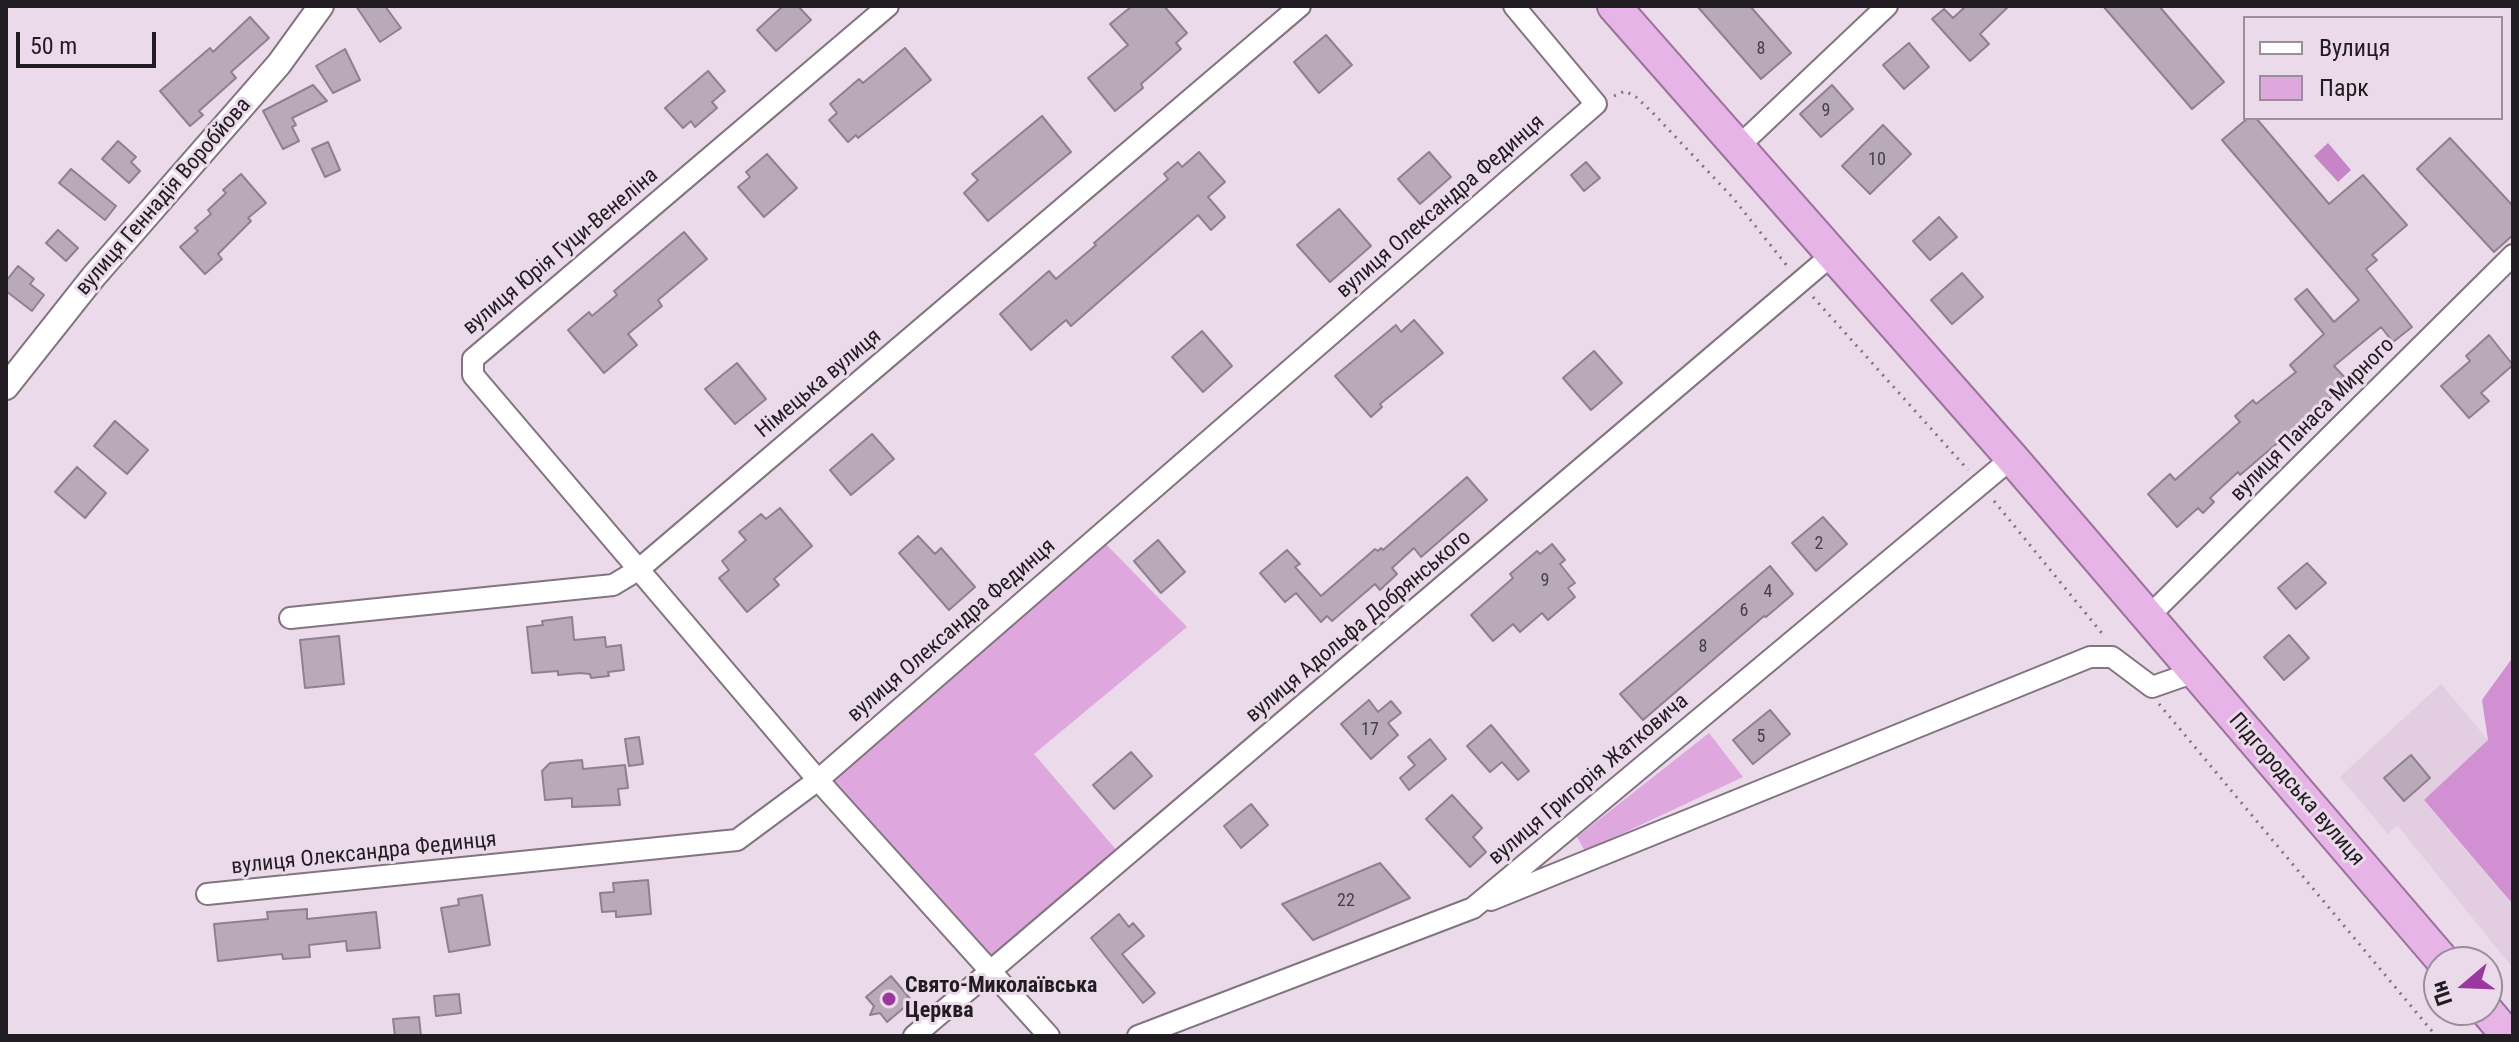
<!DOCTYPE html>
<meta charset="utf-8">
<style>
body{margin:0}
#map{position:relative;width:2519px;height:1042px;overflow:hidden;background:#eadaea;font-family:"Roboto Condensed",sans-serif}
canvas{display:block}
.frame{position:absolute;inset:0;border:8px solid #211c21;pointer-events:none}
.legend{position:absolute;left:2243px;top:16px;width:260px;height:104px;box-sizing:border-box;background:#eadaea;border:2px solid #9a8e9a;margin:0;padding:10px 14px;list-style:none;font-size:24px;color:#211c21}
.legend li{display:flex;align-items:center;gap:16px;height:40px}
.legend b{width:40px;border:2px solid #9a8e9a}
.north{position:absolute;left:2423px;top:946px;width:80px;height:80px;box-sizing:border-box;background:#eadaea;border:2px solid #9a8e9a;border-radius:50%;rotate:251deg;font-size:22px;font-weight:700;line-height:32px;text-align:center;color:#211c21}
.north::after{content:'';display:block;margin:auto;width:28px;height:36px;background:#9b389f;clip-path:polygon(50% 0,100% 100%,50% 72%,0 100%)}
.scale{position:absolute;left:16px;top:32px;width:140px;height:36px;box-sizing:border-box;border:4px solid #211c21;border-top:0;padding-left:10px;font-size:24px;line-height:28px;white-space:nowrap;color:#211c21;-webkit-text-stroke:6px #eadaea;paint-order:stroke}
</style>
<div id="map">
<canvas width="2519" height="1042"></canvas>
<div class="frame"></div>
<ul class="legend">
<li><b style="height:10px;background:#fff"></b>Вулиця</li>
<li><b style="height:22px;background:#dea7de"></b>Парк</li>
</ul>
<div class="north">Пн</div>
<div class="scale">50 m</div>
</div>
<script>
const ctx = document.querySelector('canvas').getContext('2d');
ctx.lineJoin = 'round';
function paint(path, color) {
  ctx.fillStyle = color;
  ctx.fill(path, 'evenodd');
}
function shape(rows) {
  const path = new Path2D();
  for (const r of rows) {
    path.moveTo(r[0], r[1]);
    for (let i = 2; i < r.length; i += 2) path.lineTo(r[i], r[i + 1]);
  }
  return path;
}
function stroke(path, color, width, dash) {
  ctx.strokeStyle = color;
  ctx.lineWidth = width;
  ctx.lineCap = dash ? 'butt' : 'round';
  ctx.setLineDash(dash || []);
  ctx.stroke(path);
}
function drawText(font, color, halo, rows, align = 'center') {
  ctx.font = font + ' "Roboto Condensed",sans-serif';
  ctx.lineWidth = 6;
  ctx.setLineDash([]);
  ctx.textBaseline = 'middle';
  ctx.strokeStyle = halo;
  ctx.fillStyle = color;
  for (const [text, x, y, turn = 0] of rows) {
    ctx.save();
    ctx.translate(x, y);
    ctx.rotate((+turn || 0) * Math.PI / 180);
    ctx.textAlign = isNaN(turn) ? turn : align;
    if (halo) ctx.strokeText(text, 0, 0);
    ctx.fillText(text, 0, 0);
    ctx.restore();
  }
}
const built = shape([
 [2441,684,2488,740,2424,801,2509,901,2513,898,2513,968,2397,825,2388,834,2340,777]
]);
const green = shape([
 [1098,536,1187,627,1034,754,1124,859,991,972,818,780],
 [1709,733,1743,777,1585,851,1577,837]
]);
const forest = shape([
 [2513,657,2513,898,2510,901,2424,800,2488,740,2482,700]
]);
const water = shape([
 [2328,143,2351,170,2338,182,2314,156]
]);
const building = shape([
 [356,6,385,6,401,28,380,42,356,6],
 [783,6,798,6,811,20,776,51,757,30,783,6],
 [1132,6,1164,6,1187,33,1176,43,1181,49,1141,84,1143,88,1115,111,1088,78,1128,45,1110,24,1132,6],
 [1697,6,1750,6,1791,53,1761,79,1697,6],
 [1966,6,2009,6,1980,34,1989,44,1970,61,1932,19,1944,9,1953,18,1966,6],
 [2103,6,2159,6,2224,82,2192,109,2103,6],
 [250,17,269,38,231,72,236,78,199,111,203,115,190,126,160,91,210,48,213,52,250,17],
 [1326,35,1352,65,1319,93,1294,62,1326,35],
 [1909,43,1929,67,1904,89,1883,65,1909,43],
 [905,48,931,80,858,138,856,135,848,142,829,120,837,113,830,104,859,79,863,83,905,48],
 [345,49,360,80,333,93,316,66,345,49],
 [708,71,725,91,712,102,717,108,695,127,691,121,683,128,665,108,708,71],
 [313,85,327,101,292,118,296,125,292,127,299,141,283,149,263,111,313,85],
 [1832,85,1853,109,1821,137,1800,114,1832,85],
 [1042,116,1071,152,988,221,964,193,978,180,972,174,1042,116],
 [2248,118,2256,118,2329,204,2363,175,2407,225,2372,255,2377,260,2366,269,2412,327,2393,342,2381,327,2334,366,2349,382,2240,475,2238,472,2210,498,2214,502,2203,513,2198,508,2177,527,2148,494,2170,474,2175,480,2240,422,2235,416,2253,400,2256,404,2296,372,2290,365,2324,334,2295,299,2307,289,2334,322,2359,300,2222,140,2248,118],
 [1883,125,1911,154,1870,194,1842,166,1883,125],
 [2450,138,2513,206,2513,235,2494,252,2417,169,2450,138],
 [118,141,136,157,131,162,140,171,129,183,102,159,118,141],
 [328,142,340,170,325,177,312,149,328,142],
 [1199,152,1225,182,1208,197,1225,217,1211,230,1198,215,1071,326,1066,320,1031,350,1000,314,1049,271,1056,279,1096,245,1094,243,1168,179,1164,174,1178,162,1182,167,1199,152],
 [1429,152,1451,177,1420,204,1398,179,1429,152],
 [767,154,797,188,764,217,738,187,750,177,746,172,767,154],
 [1586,162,1600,178,1584,191,1571,175,1586,162],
 [71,169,116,206,105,220,59,183,71,169],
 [241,174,266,203,248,218,251,221,218,254,222,259,205,274,180,247,198,231,195,228,211,214,208,210,226,193,223,190,241,174],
 [1339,209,1371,246,1330,282,1297,245,1339,209],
 [1939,217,1957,237,1930,260,1913,241,1939,217],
 [58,230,78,248,66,261,46,243,58,230],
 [684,232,707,259,658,300,662,306,628,334,637,345,604,373,568,330,589,312,592,316,617,295,614,291,684,232],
 [18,266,34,279,30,284,44,295,32,311,6,291,6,281,18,266],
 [1962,273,1983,297,1952,324,1931,300,1962,273],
 [1414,320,1443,353,1380,404,1382,407,1371,417,1335,376,1396,325,1401,332,1414,320],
 [1202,331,1232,366,1203,392,1172,357,1202,331],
 [2489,335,2513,365,2481,393,2489,401,2469,418,2441,386,2470,361,2466,356,2489,335],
 [1594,351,1622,383,1591,410,1563,378,1594,351],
 [737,363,766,399,735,424,705,389,737,363],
 [115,421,148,450,127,474,94,446,115,421],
 [872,434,894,459,851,495,830,470,872,434],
 [77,467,106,493,85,518,55,492,77,467],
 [1467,477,1487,500,1421,557,1414,548,1392,568,1397,574,1380,590,1375,584,1332,621,1327,616,1321,622,1296,593,1285,602,1260,573,1287,550,1300,564,1295,567,1321,596,1375,549,1378,551,1381,548,1383,550,1467,477],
 [780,508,812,546,774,579,779,585,747,612,719,578,729,570,722,561,746,540,739,532,761,514,766,519,780,508],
 [1823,517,1847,544,1816,571,1792,543,1823,517],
 [918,536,935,554,941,548,975,587,949,610,899,553,918,536],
 [1158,540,1185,572,1161,593,1134,561,1158,540],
 [1552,544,1565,560,1560,564,1575,583,1568,588,1575,597,1548,620,1542,613,1520,632,1513,624,1493,641,1471,615,1513,578,1510,574,1537,551,1540,554,1552,544],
 [2307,563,2326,583,2296,609,2278,588,2307,563],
 [1770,566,1793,594,1766,617,1764,616,1643,720,1620,694,1770,566],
 [572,617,574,640,605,637,606,647,621,645,624,670,608,672,609,676,591,678,590,674,580,673,558,675,558,671,532,673,527,627,543,625,542,621,572,617],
 [2289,635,2309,658,2284,680,2264,657,2289,635],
 [339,636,344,684,305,688,300,640,339,636],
 [1369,700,1378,712,1391,701,1401,713,1388,723,1398,735,1371,759,1341,724,1369,700],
 [1770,710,1790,734,1753,764,1733,740,1770,710],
 [1491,725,1529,771,1518,780,1502,762,1490,772,1467,746,1491,725],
 [639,737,643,764,629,766,625,739,639,737],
 [1430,739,1446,759,1409,790,1400,778,1415,765,1408,757,1430,739],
 [1131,752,1152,776,1114,809,1093,785,1131,752],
 [2411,755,2430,778,2404,801,2384,778,2411,755],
 [582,760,583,769,625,765,628,788,618,789,620,805,572,807,572,798,545,800,542,771,550,763,582,760],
 [1452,795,1482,828,1473,837,1486,852,1470,867,1426,819,1452,795],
 [1251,804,1268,825,1241,848,1224,826,1251,804],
 [1380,863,1410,898,1313,940,1282,904,1380,863],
 [648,880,651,914,616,917,616,911,602,912,600,893,614,892,613,883,648,880],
 [482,895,490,945,449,952,441,908,459,905,458,899,482,895],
 [307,909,307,919,376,912,380,948,347,951,346,941,309,945,310,957,283,959,282,954,218,961,214,924,268,919,267,912,307,909],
 [1119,914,1129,927,1133,923,1144,936,1122,954,1155,993,1143,1003,1091,938,1119,914],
 [891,976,912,1001,887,1022,880,1013,870,1015,874,1006,866,997,891,976],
 [459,994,461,1013,436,1016,434,996,459,994],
 [419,1017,421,1036,395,1036,393,1019,419,1017]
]);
const path = shape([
 [1614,96,1625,91,1636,97,1653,113,1733,198,1788,267],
 [1813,297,1968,470],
 [1994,501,2105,637],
 [2159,704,2436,1036]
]);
const minor = shape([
 [888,6,473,359,473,375,818,780,1049,1036],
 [1738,147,1887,6],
 [290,618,613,585,638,570,1300,6],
 [2147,618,2513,255],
 [207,894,737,840,818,780,1596,104,1514,6],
 [1491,900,2090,657,2112,657,2152,687,2195,672],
 [914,1036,1833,254],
 [1138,1036,1473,908,2012,458]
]);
const tertiary = shape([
 [6,387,94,276,279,64,321,6]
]);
const trunk = shape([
 [1614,6,2012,458,2444,962],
 [2486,1010,2508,1036]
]);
const markers = [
 [889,999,8,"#9b389f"]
];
const numberNames = [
 ["8",1761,49],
 ["9",1826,111],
 ["10",1877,160],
 ["2",1819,544],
 ["9",1545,581],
 ["4",1768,592],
 ["6",1744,611],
 ["8",1703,647],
 ["17",1370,730],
 ["5",1761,737],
 ["22",1346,901]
];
const streetNames = [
 ["вулиця Геннадія Воробйова",164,197,-49],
 ["вулиця Олександра Фединця",1441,207,-41],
 ["вулиця Юрія Гуци-Венеліна",561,252,-40],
 ["Німецька вулиця",819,384,-40],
 ["вулиця Панаса Мирного",2313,420,-45],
 ["вулиця Адольфа Добрянського",1359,627,-40],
 ["вулиця Олександра Фединця",952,631,-41],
 ["вулиця Григорія Жатковича",1589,780,-40],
 ["Підгородська вулиця",2296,790,49],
 ["вулиця Олександра Фединця",364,854,-6]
];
const poiNames = [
 ["Свято-Миколаївська",905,986],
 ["Церква",905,1011]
];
paint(built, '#e2cde1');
paint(green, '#dea7de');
paint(forest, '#d090d1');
paint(water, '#c585c6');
paint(building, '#b9aab9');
stroke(building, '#8e808e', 2);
stroke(minor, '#827481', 24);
stroke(tertiary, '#827481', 28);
stroke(trunk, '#9c729c', 36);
stroke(path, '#7d737d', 3, [2, 6]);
stroke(minor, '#fff', 20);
stroke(tertiary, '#fff', 24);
stroke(trunk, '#e6b4e6', 32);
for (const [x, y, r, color] of markers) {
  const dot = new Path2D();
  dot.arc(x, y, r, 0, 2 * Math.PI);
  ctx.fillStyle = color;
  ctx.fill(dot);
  stroke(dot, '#eadaea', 3);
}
drawText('18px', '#474047', null, numberNames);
drawText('22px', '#211c21', '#eadaea', streetNames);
drawText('bold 22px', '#211c21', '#eadaea', poiNames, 'left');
</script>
